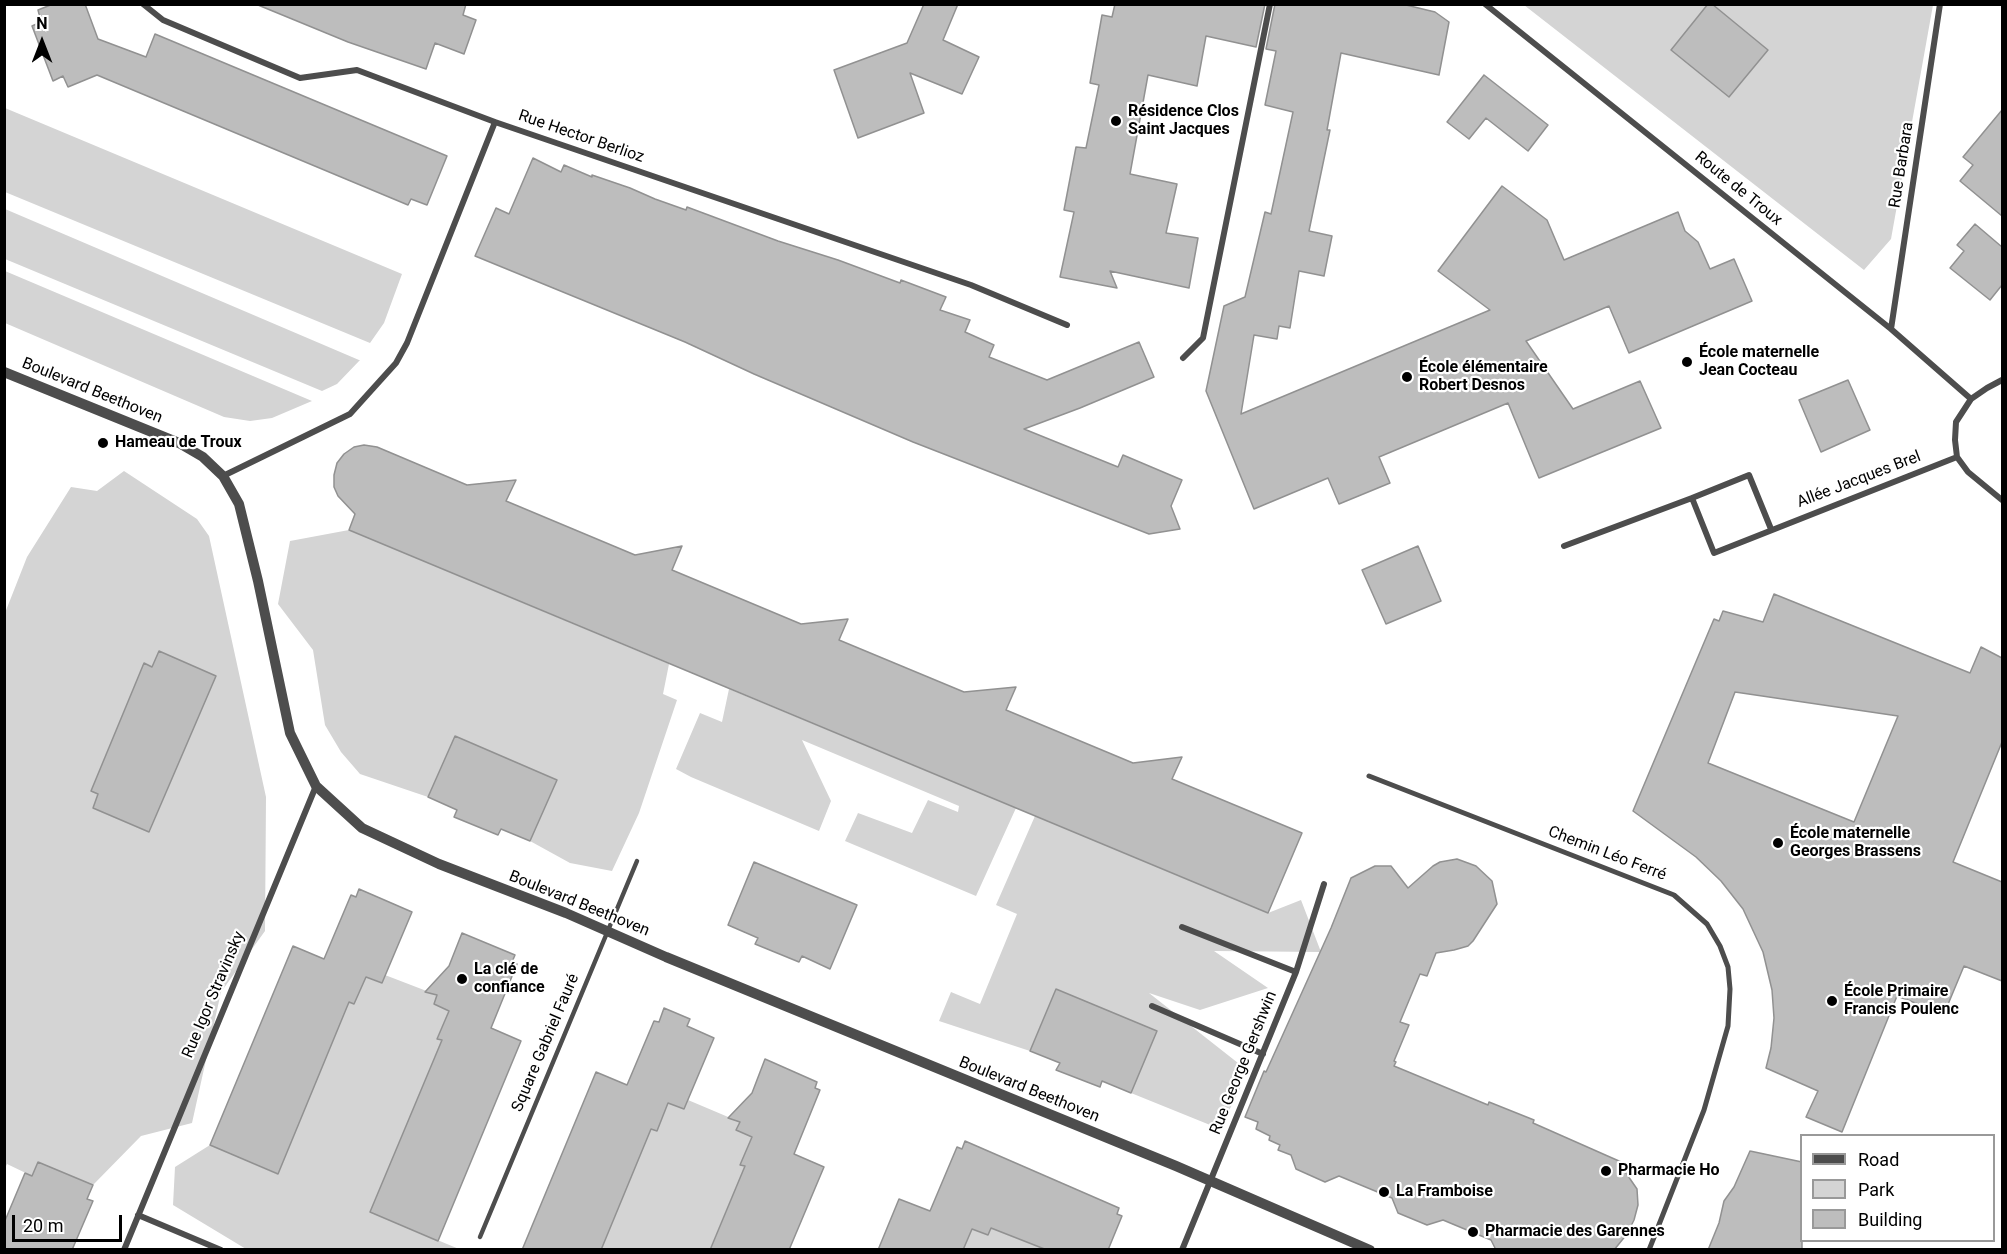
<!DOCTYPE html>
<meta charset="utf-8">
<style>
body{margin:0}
#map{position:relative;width:2007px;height:1254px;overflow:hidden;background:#fff;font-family:Roboto,sans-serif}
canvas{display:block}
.frame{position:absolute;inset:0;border:6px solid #000;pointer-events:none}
.legend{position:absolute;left:1800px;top:1134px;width:195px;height:108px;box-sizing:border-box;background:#fff;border:2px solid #999;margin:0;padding:8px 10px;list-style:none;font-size:18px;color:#000}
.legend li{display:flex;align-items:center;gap:12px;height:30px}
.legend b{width:30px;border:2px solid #999}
.north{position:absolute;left:12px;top:12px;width:60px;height:60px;-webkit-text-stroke:4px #fff;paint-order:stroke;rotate:0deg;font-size:16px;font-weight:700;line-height:24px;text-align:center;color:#000}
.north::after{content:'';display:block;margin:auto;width:21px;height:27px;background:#000;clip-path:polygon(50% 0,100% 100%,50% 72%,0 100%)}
.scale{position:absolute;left:12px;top:1215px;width:110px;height:27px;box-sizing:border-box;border:3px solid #000;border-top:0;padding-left:8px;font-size:18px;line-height:21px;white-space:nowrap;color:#000;-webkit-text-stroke:4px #fff;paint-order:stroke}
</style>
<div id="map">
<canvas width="2007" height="1254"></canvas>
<div class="frame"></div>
<ul class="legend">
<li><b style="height:8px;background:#4d4d4d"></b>Road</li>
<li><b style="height:16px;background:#d4d4d4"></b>Park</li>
<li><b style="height:16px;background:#bdbdbd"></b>Building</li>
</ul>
<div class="north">N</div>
<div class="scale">20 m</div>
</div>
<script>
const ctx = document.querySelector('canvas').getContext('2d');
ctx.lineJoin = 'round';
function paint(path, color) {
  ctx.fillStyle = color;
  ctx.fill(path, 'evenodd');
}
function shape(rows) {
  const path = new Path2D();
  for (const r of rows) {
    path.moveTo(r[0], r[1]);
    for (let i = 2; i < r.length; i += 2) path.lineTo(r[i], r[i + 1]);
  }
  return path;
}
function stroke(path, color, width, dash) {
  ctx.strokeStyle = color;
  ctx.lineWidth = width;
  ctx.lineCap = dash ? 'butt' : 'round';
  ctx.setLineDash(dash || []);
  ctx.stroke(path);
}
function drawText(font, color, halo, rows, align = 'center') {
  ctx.font = font + ' Roboto,sans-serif';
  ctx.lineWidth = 4.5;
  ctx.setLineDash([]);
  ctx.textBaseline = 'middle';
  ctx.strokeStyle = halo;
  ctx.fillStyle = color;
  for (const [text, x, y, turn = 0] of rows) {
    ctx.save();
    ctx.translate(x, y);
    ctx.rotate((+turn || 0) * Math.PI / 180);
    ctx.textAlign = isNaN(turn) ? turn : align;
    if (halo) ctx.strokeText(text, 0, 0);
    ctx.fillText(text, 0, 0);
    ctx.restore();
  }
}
const green = shape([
 [1524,5,1933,5,1891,239,1864,270],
 [5,108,402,274,384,323,370,343,5,192],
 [5,209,359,360,360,360,337,384,322,391,5,259],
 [5,271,312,401,272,418,250,421,224,417,5,323],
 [124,471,197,519,209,536,266,797,265,931,221,992,192,1123,141,1136,93,1185,38,1162,32,1176,7,1164,5,1168,5,613,27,557,71,487,97,491],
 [159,652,215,676,150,831,93,808,98,794,91,791,144,663,152,667],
 [349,530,669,664,663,694,677,700,639,813,612,871,570,863,530,841,556,780,455,736,428,797,360,774,341,752,325,725,313,650,278,604,290,541],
 [729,689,1016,808,976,896,845,841,858,813,912,833,928,800,958,812,959,806,802,740,831,801,819,831,691,777,676,769,700,713,722,722],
 [1035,816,1268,913,1301,900,1321,952,1214,951,1268,988,1200,1010,1149,993,1238,1063,1242,1084,1220,1129,1131,1093,1157,1031,1056,989,1030,1051,939,1021,951,992,980,1004,1017,914,996,905],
 [385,975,437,995,434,1004,449,1011,437,1038,442,1040,370,1212,459,1249,246,1249,173,1205,175,1167,210,1145,277,1174,349,1002,354,1004,366,977,381,983],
 [688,1100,740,1122,737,1130,752,1137,740,1165,745,1166,710,1249,601,1250,651,1129,657,1130,668,1103,684,1109],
 [991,1227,1042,1248,1041,1250,963,1250,972,1229,987,1235]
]);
const building = shape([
 [53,4,85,4,98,39,146,57,155,34,447,156,427,205,411,199,408,205,97,75,68,87,63,76,53,81,32,26,41,22,38,10,53,4],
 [466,4,463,15,476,20,464,54,435,43,426,69,348,42,258,5,466,4],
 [924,4,958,4,943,40,979,57,962,94,910,73,924,113,858,138,834,70,907,43,924,4],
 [1115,4,1265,4,1256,47,1206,36,1197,86,1148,75,1130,174,1177,184,1166,233,1198,238,1189,288,1110,271,1117,288,1060,277,1074,212,1064,210,1076,147,1086,148,1099,85,1090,83,1102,15,1112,17,1115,4],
 [1275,4,1402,4,1435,12,1449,22,1439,75,1341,53,1327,130,1330,130,1309,231,1332,236,1324,276,1299,271,1290,328,1279,326,1277,339,1254,335,1241,414,1490,310,1438,271,1502,186,1547,220,1564,260,1678,212,1685,231,1698,242,1710,269,1734,259,1752,301,1629,353,1609,306,1526,341,1573,409,1640,381,1661,428,1539,478,1508,403,1379,457,1390,483,1339,504,1328,478,1254,509,1206,391,1224,306,1245,297,1265,212,1271,214,1293,112,1265,105,1276,51,1266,49,1275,4],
 [1708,4,1712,4,1768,50,1729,97,1671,50,1708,4],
 [1484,75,1548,125,1528,151,1486,118,1469,139,1447,122,1484,75],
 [2002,110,2002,216,1960,181,1973,165,1963,157,2002,110],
 [533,158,561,172,564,165,592,177,592,175,630,188,655,199,686,210,687,207,778,241,838,260,900,283,901,280,946,297,940,310,970,320,965,332,994,345,989,357,1047,380,1139,342,1154,377,1080,408,1024,429,1118,467,1123,455,1182,480,1171,506,1180,529,1149,534,913,442,754,374,685,342,475,256,496,208,509,214,533,158],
 [1975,224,2002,247,2002,285,1990,300,1950,268,1964,251,1957,245,1975,224],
 [1848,380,1870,430,1821,452,1799,400,1848,380],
 [364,445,377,447,467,485,516,480,506,501,635,555,682,546,672,570,801,624,848,619,839,640,964,692,1016,687,1006,710,1133,763,1182,757,1172,779,1302,833,1268,913,349,530,355,514,338,496,334,487,334,475,337,463,344,454,354,447,364,445],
 [1418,546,1441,601,1386,624,1362,570,1418,546],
 [1774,594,1970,673,1981,647,2002,658,2002,742,1953,862,2002,882,2002,981,1964,966,1944,1014,1897,996,1842,1132,1806,1117,1818,1091,1766,1068,1771,1048,1774,1018,1772,990,1763,952,1743,909,1721,881,1696,857,1633,811,1714,619,1719,621,1723,611,1763,622,1774,594],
 [1735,692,1898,716,1854,822,1708,763,1735,692],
 [159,651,216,676,149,832,93,808,98,794,91,791,144,663,152,667,159,651],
 [455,736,557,780,530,841,501,829,498,835,454,817,457,810,428,797,455,736],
 [1457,859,1476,866,1492,881,1497,904,1473,941,1468,946,1454,950,1436,953,1427,976,1420,974,1400,1022,1409,1025,1394,1061,1396,1062,1394,1066,1488,1105,1489,1102,1534,1120,1533,1123,1628,1165,1626,1173,1637,1189,1638,1205,1634,1220,1627,1234,1614,1250,1496,1250,1491,1240,1443,1220,1427,1225,1398,1213,1392,1198,1339,1176,1325,1182,1296,1169,1291,1155,1278,1150,1280,1145,1269,1140,1270,1136,1256,1129,1258,1122,1245,1117,1264,1071,1266,1072,1331,928,1351,878,1375,866,1391,866,1408,888,1433,866,1440,862,1457,859],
 [754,862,857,905,830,969,802,956,799,962,755,944,758,938,728,925,754,862],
 [359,889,412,912,382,983,366,977,354,1004,349,1002,278,1174,210,1145,293,946,324,959,351,895,356,897,359,889],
 [462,933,515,955,512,962,517,964,491,1028,521,1041,438,1241,370,1212,442,1040,437,1039,449,1011,434,1004,437,995,425,992,449,966,462,933],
 [1056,989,1157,1031,1131,1093,1102,1081,1100,1087,1056,1070,1060,1063,1030,1051,1056,989],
 [664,1008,690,1019,687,1026,714,1038,684,1109,668,1103,657,1131,651,1129,601,1250,522,1250,596,1072,627,1085,654,1021,659,1022,664,1008],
 [765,1059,817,1082,815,1088,820,1090,794,1154,824,1167,789,1250,710,1250,745,1166,740,1165,752,1137,736,1130,740,1122,728,1118,752,1093,765,1059],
 [965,1141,1119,1208,1117,1214,1122,1216,1108,1250,1047,1250,991,1228,988,1235,972,1229,963,1250,878,1250,899,1199,930,1211,957,1147,962,1149,965,1141],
 [1750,1151,1802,1162,1802,1250,1708,1250,1719,1223,1724,1201,1734,1187,1750,1151],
 [38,1162,93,1185,87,1199,93,1201,72,1250,4,1250,4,1223,25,1173,32,1176,38,1162]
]);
const service = shape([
 [480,1237,637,861]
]);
const pedestrian = shape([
 [1369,776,1674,895,1707,924,1720,946,1728,967,1730,989,1728,1026,1704,1110,1649,1250]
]);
const minor = shape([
 [143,4,163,20,300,78,357,70,495,122,971,285,1067,325],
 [1485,4,1891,329,1971,399],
 [1891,329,1940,4],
 [1183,358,1203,338,1270,4],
 [2002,380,1987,388,1971,399,1956,422,1955,440,1957,457,1968,472,2002,500],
 [223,476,350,414,396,363,407,343,495,122],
 [1771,529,1749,475,1692,498,1714,553,1957,457],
 [1564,546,1692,498],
 [1182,927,1296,972],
 [1152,1006,1263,1054],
 [138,1215,221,1250],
 [124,1250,316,786],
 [1182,1250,1296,972,1324,884]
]);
const tertiary = shape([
 [4,372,179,443,203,457,223,476,239,504,258,581,290,733,316,786,362,828,439,864,566,913,666,957,1176,1166,1370,1250]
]);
const markers = [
 [1116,121,6,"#000"],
 [1687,362,6,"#000"],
 [1407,377,6,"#000"],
 [103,443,6,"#000"],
 [1778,843,6,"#000"],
 [462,979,6,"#000"],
 [1832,1001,6,"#000"],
 [1606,1171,6,"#000"],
 [1384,1192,6,"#000"],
 [1473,1232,6,"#000"]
];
const poiNames = [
 ["Résidence Clos",1128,112],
 ["Saint Jacques",1128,130],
 ["École maternelle",1699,353],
 ["Jean Cocteau",1699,371],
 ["École élémentaire",1419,368],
 ["Robert Desnos",1419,386],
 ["Hameau de Troux",115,443],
 ["École maternelle",1790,834],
 ["Georges Brassens",1790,852],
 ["La clé de",474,970],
 ["confiance",474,988],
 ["École Primaire",1844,992],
 ["Francis Poulenc",1844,1010],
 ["Pharmacie Ho",1618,1171],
 ["La Framboise",1396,1192],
 ["Pharmacie des Garennes",1485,1232]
];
const streetNames = [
 ["Rue Hector Berlioz",581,137,19],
 ["Rue Barbara",1902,165,-81],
 ["Route de Troux",1738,189,39],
 ["Boulevard Beethoven",92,391,22],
 ["Allée Jacques Brel",1859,480,-21],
 ["Chemin Léo Ferré",1607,854,21],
 ["Boulevard Beethoven",579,904,22],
 ["Rue Igor Stravinsky",214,995,-67],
 ["Square Gabriel Fauré",546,1043,-67],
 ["Rue George Gershwin",1244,1063,-68],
 ["Boulevard Beethoven",1029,1090,22]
];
paint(green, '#d4d4d4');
paint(building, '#bdbdbd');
stroke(building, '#919191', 1.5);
stroke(service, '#4d4d4d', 4.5);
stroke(pedestrian, '#4d4d4d', 5);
stroke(minor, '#4d4d4d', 6);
stroke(tertiary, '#4d4d4d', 10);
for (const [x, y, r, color] of markers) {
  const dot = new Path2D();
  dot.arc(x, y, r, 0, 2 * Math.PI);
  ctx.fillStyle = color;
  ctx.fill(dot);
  stroke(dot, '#fff', 2);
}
drawText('bold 16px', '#000', '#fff', poiNames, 'left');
drawText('16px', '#000', '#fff', streetNames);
</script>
